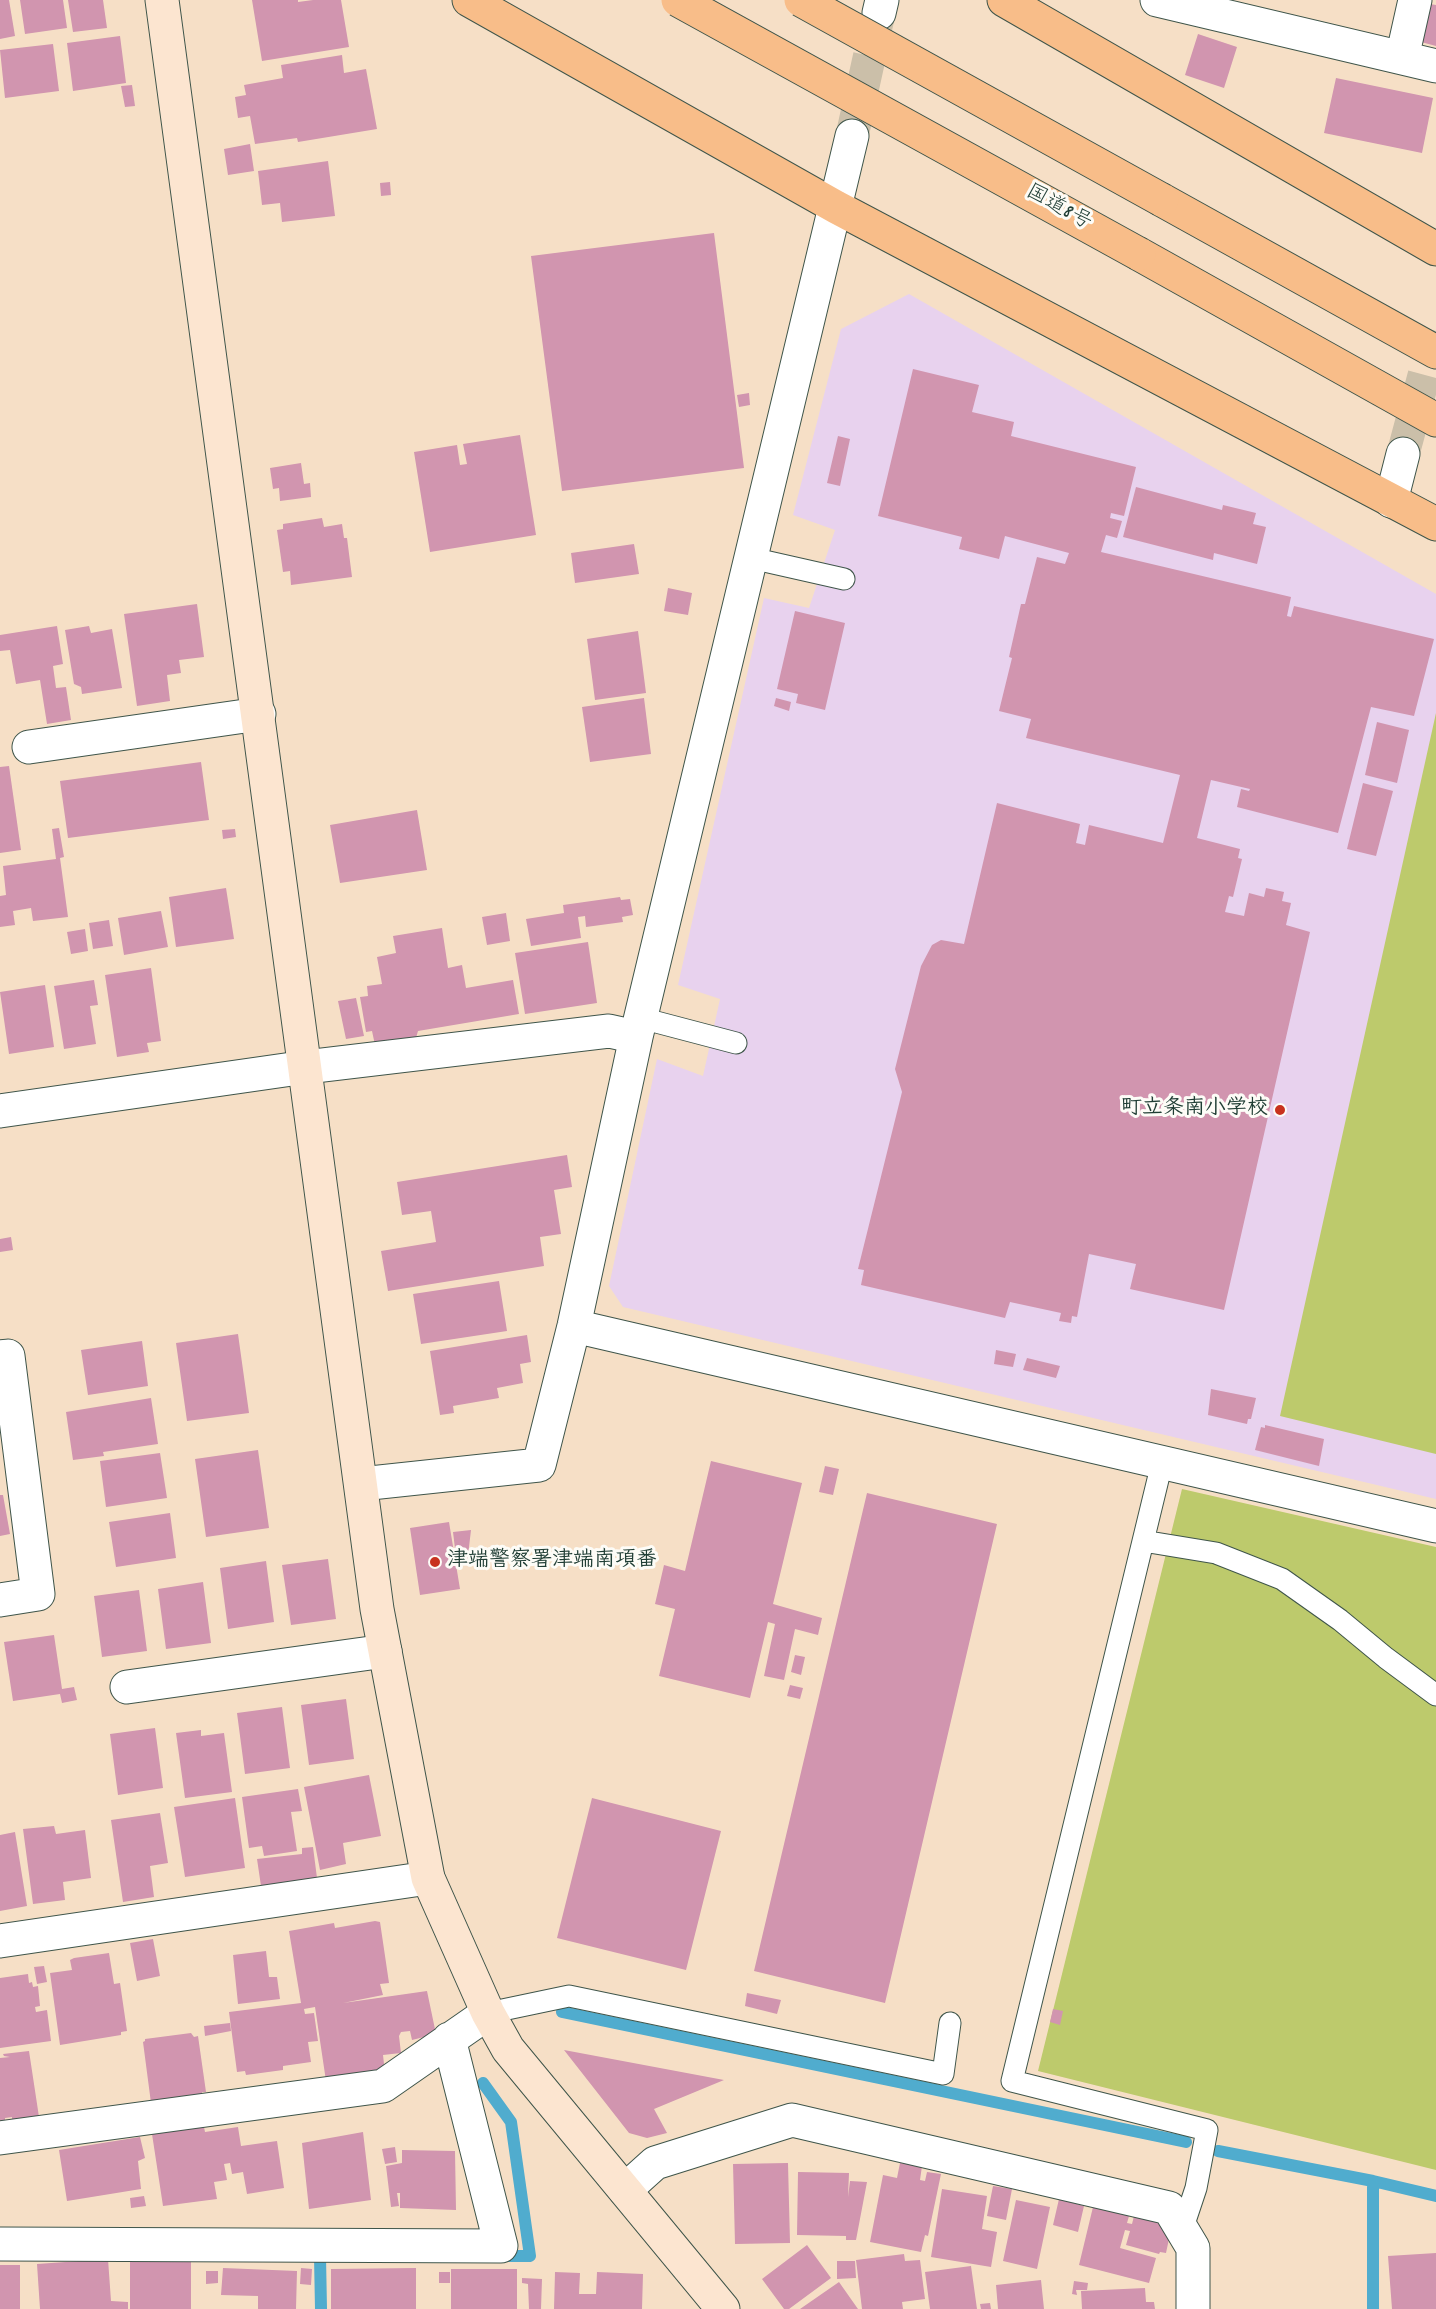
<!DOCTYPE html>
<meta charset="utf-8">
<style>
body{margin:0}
canvas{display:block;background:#f6dfc6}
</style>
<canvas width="1436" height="2309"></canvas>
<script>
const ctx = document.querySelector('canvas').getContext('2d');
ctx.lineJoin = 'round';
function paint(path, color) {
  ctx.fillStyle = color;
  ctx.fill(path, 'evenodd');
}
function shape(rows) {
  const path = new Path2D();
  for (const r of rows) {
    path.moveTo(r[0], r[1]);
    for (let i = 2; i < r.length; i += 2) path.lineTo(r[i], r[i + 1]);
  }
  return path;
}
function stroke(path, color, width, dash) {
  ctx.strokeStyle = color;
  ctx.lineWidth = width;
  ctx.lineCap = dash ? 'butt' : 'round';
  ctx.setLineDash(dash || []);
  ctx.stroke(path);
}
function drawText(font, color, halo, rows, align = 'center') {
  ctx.font = font + ' Dekko,"Klee One",sans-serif';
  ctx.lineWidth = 6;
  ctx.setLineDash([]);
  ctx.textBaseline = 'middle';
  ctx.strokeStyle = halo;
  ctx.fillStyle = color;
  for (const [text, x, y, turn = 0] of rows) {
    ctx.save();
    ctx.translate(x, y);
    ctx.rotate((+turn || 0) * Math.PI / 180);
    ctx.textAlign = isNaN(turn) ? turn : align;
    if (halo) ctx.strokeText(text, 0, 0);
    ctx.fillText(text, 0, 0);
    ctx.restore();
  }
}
const built = shape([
 [909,294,1436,594,1436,1499,623,1307,609,1286,657,1059,703,1076,720,999,678,985,764,598,809,608,835,530,793,515,841,329]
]);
const green = shape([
 [1436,713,1436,1454,1280,1416],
 [1182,1489,1436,1547,1436,2170,1038,2071]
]);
const stream = shape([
 [562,2012,1186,2142],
 [483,2083,511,2122,530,2256,498,2256],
 [1218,2151,1373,2181,1436,2196],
 [1373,2181,1373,2309],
 [321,2309,320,2256,328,2256]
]);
const building = shape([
 [0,0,9,0,15,36,0,39],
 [20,0,63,0,67,28,25,34],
 [68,0,103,0,107,28,73,32],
 [252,0,298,0,298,2,313,0,341,0,349,47,262,61],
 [1430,4,1436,5,1436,46,1421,42],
 [1198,34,1237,47,1224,88,1185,75],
 [120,36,126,83,73,91,67,43],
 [53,44,59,91,5,98,0,50],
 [342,55,344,73,366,69,377,129,298,142,297,138,255,144,250,116,238,118,235,97,246,95,244,85,283,78,281,65],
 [1336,78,1433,98,1422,153,1324,133],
 [132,85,135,106,125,107,121,86],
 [250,144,254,171,228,175,224,149],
 [328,161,335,216,282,222,280,203,262,205,258,171],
 [390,182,391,195,381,196,380,183],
 [714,233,744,468,562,491,531,256],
 [913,369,979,385,972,412,1014,422,1011,436,1136,467,1124,516,1111,513,1110,518,1122,521,1117,538,1106,535,1101,552,1291,597,1287,616,1291,617,1294,606,1434,639,1414,716,1371,707,1338,833,1237,807,1241,789,1249,791,1250,789,1211,780,1197,838,1240,849,1238,858,1242,859,1233,897,1229,896,1225,912,1244,916,1249,893,1264,897,1266,888,1284,892,1282,901,1291,903,1286,925,1310,932,1224,1310,1130,1289,1136,1264,1089,1254,1077,1317,1072,1316,1071,1323,1059,1321,1061,1313,1010,1302,1005,1318,861,1285,864,1270,858,1269,902,1092,895,1069,921,966,932,945,941,940,964,944,997,803,1080,824,1076,843,1085,845,1089,825,1163,843,1180,775,1026,738,1031,719,999,711,1012,658,1009,657,1021,604,1025,604,1037,557,1065,564,1069,553,1005,536,999,559,959,549,962,537,878,516],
 [749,393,750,405,739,407,737,395],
 [520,435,536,535,430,552,414,452,457,445,460,465,467,464,463,444],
 [838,436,850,439,840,486,827,483],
 [301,463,304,484,310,483,311,497,280,501,279,488,273,489,270,468],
 [1136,487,1222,510,1223,505,1256,513,1253,524,1266,527,1257,564,1214,553,1213,560,1123,537],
 [322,518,324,527,342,524,344,538,347,538,352,577,291,585,290,571,283,572,277,530,283,529,283,524],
 [634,544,639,574,575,583,571,553],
 [668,588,692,593,688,615,664,611],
 [197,604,204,657,179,660,181,673,167,675,170,701,137,706,124,614],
 [795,611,845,623,825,710,796,703,798,694,777,689],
 [57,626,63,664,53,666,56,688,66,687,71,720,47,724,40,680,16,684,10,650,0,651,0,635],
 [89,626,91,633,112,629,122,688,82,694,81,687,74,684,65,630],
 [638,631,646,693,595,700,587,639],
 [644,698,651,754,590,762,582,707],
 [776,698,791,702,789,711,774,706],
 [1377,722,1409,730,1397,783,1365,775],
 [201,762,209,820,68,838,60,781],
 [9,766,21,850,0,853,0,767],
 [1363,783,1393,791,1376,856,1347,849],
 [417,810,427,870,340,883,330,825],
 [59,828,64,857,60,858,68,917,33,921,31,908,13,911,15,925,0,927,0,896,6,895,3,866,56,859,52,829],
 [235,829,236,837,223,839,222,830],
 [226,888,234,939,176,947,169,897],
 [620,897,621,900,630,899,633,915,622,917,623,922,586,927,585,916,578,917,581,938,531,946,526,919,564,913,563,905],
 [161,911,168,947,124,955,118,918],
 [506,913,510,941,487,945,482,917],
 [109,920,113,946,93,949,89,923],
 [442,928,448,968,462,965,466,988,513,980,519,1014,418,1031,416,1038,375,1045,372,1031,366,1032,360,997,368,996,367,986,382,984,377,957,396,953,393,936],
 [85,929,88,951,71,954,67,932],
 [588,942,597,1003,525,1014,515,953],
 [151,968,161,1041,147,1043,149,1052,117,1057,105,975],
 [94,980,98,1005,90,1006,96,1044,64,1049,54,986],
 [45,985,54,1047,9,1054,0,992],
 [356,998,364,1036,346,1039,338,1001],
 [567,1155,572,1187,554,1190,561,1234,540,1237,544,1266,388,1291,381,1251,436,1242,431,1211,402,1215,397,1182],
 [11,1237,13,1250,0,1252,0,1239],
 [499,1281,507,1331,421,1344,413,1294],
 [238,1334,249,1413,187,1421,176,1343],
 [527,1335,531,1362,520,1364,523,1383,497,1388,499,1398,453,1406,454,1413,440,1415,430,1351],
 [142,1341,148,1386,88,1395,81,1350],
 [996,1350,1016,1354,1013,1367,994,1364],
 [1027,1358,1060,1366,1056,1378,1023,1370],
 [1211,1389,1256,1398,1251,1419,1248,1419,1247,1424,1208,1415],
 [151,1398,158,1444,103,1452,104,1456,73,1460,66,1412],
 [1265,1425,1324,1439,1319,1466,1255,1450,1261,1427,1265,1428],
 [258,1450,269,1528,206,1537,195,1459],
 [160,1453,167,1498,106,1507,100,1461],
 [711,1461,802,1483,773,1604,822,1618,818,1635,795,1629,784,1680,764,1676,775,1624,768,1622,750,1698,659,1676,675,1609,655,1604,664,1565,685,1571],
 [825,1466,839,1469,833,1495,819,1492],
 [867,1493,997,1524,885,2003,754,1971],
 [0,1495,3,1495,10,1534,0,1536],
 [170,1513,176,1558,116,1567,109,1522],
 [449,1522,460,1589,420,1595,410,1528],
 [471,1530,467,1564,457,1565,453,1532],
 [328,1559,336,1619,291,1625,282,1565],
 [266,1561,274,1622,228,1629,220,1568],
 [203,1582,211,1643,166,1649,158,1589],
 [139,1590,147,1651,102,1657,94,1596],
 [54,1635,62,1689,74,1687,77,1700,62,1703,60,1694,13,1701,4,1642],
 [795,1655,805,1657,801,1675,791,1672],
 [790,1685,803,1688,800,1699,787,1696],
 [346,1699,354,1759,309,1765,301,1705],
 [282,1707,290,1768,245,1774,237,1713],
 [155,1728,163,1788,118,1795,110,1734],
 [201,1730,201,1736,224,1733,232,1792,185,1798,176,1733],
 [369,1775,381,1836,343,1843,346,1864,320,1870,304,1787],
 [298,1789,302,1811,291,1812,297,1851,264,1856,262,1846,249,1848,242,1797],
 [235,1798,245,1868,185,1877,174,1807],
 [592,1798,721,1831,686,1970,557,1938],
 [160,1813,168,1863,150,1866,154,1897,123,1902,111,1820],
 [54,1826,56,1834,85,1830,91,1878,63,1882,65,1900,33,1904,23,1829],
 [15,1832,27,1906,0,1911,0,1835],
 [313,1847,317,1878,261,1886,257,1859,302,1854,302,1848],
 [375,1921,380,1922,389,1983,380,1984,383,1995,343,2003,427,1991,436,2034,412,2040,410,2031,401,2032,399,2036,401,2053,383,2055,385,2073,326,2081,315,2007,304,2009,305,2014,314,2013,318,2041,308,2042,311,2062,283,2066,283,2070,246,2075,245,2071,237,2072,229,2012,301,2003,289,1931,334,1923,335,1928],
 [153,1939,160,1976,137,1981,130,1943],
 [266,1951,269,1977,277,1977,280,1999,238,2004,233,1955],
 [109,1953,114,1984,120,1983,127,2031,121,2032,121,2035,60,2045,50,1973,72,1970,70,1960,74,1958],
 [44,1966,47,1982,37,1984,34,1967],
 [28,1974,29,1983,32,1982,33,1987,38,1986,40,2006,35,2007,36,2012,47,2010,51,2041,0,2048,0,1978],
 [747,1993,781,2000,777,2014,745,2006],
 [1053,2009,1063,2011,1060,2025,1050,2022],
 [230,2023,231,2031,205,2036,204,2026],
 [191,2033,194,2037,198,2036,206,2092,202,2092,202,2096,151,2103,143,2042,145,2041,145,2039],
 [564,2050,724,2080,654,2109,667,2133,647,2138,629,2133],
 [29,2051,39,2117,12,2120,12,2117,5,2118,5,2122,0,2123,0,2058,10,2057,4,2056,3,2054],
 [204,2127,205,2132,238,2127,241,2146,277,2141,284,2188,247,2194,243,2172,232,2174,230,2163,224,2164,227,2180,214,2182,217,2199,163,2206,152,2134],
 [363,2132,371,2200,309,2209,302,2143],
 [140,2137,145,2158,138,2161,141,2189,67,2201,59,2150],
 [395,2147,397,2162,385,2164,382,2149],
 [402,2150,455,2151,456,2210,400,2208,400,2193,397,2193,399,2206,391,2207,386,2166,402,2163],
 [788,2163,790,2243,735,2244,733,2164],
 [900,2163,922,2166,920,2180,925,2181,927,2172,941,2174,928,2236,925,2235,921,2252,870,2242,883,2175,897,2178],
 [798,2172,849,2173,848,2197,850,2181,867,2182,856,2240,846,2240,846,2236,797,2235],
 [993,2186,1012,2189,1006,2220,987,2216],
 [942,2189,987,2196,982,2229,997,2232,991,2267,931,2257],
 [144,2196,146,2206,131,2208,130,2198],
 [1059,2199,1084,2206,1078,2232,1053,2225],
 [1016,2200,1050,2207,1037,2269,1003,2261],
 [1093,2207,1129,2216,1127,2223,1132,2224,1135,2212,1159,2218,1170,2234,1166,2253,1160,2252,1159,2254,1126,2245,1130,2231,1125,2230,1120,2248,1156,2258,1149,2283,1079,2265],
 [807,2245,831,2278,789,2309,784,2309,762,2279],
 [1436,2253,1436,2309,1392,2309,1388,2256],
 [904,2254,905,2261,920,2260,925,2299,902,2302,903,2309,862,2309,856,2260],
 [108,2259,111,2301,128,2302,128,2309,40,2309,37,2264],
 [837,2261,855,2261,856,2278,837,2279],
 [130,2262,191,2262,191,2309,130,2309],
 [0,2265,20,2265,20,2309,0,2309],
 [971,2266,977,2309,930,2309,925,2272],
 [223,2268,297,2271,296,2309,258,2309,258,2296,221,2295],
 [301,2268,312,2269,311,2285,300,2284],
 [416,2268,416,2309,331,2309,331,2269],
 [451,2269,517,2269,517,2309,451,2309],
 [206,2271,218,2271,218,2283,206,2284],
 [439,2272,450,2272,450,2283,439,2283],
 [555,2272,580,2273,579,2294,596,2294,597,2272,643,2274,642,2309,554,2309],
 [522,2278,542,2279,541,2309,529,2309,528,2284,522,2283],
 [1041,2280,1044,2309,998,2309,996,2285],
 [1074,2281,1088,2283,1087,2290,1076,2290,1077,2295,1072,2294],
 [839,2282,858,2309,800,2309],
 [1145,2288,1146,2302,1154,2302,1155,2309,1082,2309,1081,2291],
 [990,2303,991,2309,981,2309,980,2304]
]);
const streetTunnel = shape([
 [852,136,879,13],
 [1403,454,1436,331]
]);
const lane = shape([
 [751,558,844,579],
 [641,1018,736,1043],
 [1162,1463,1012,2081,1207,2130,1196,2188,1182,2230],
 [1143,1541,1216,1553,1282,1579,1340,1620,1386,1658,1436,1695],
 [488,2013,569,1996,943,2074,950,2023]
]);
const street = shape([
 [1157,0,1436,66],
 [879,13,882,0],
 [1402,58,1415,0],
 [1391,501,1403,454],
 [29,747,259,714],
 [0,1111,306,1067,609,1031,636,1037],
 [574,1326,1436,1526],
 [0,1357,8,1356,38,1594,0,1600],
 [361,1484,539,1465,574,1326,636,1037,852,136],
 [127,1687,385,1651],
 [0,1941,428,1878],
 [0,2138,383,2086,488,2013],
 [625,2190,655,2163,792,2120,1169,2208,1193,2248,1193,2309],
 [0,2244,501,2246,449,2039]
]);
const secondary = shape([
 [162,0,377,1609,428,1878,488,2013,508,2049,723,2309]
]);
const highway = shape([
 [469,0,836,207,1436,524],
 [1004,0,1436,249],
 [1162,200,1436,352],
 [1139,254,1436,420]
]);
const highwayBridge = shape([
 [678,0,1139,254],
 [801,0,1162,200]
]);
const markers = [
 [1280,1110,6,"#c8321e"],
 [435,1562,6,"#c8321e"]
];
const streetNames = [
 ["国道8号",1058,209,29]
];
const poiNames = [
 ["町立条南小学校",1268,1110],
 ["津端警察署津端南項番",447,1562,"left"]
];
paint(built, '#e8d2ee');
paint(green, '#bdca6c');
stroke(stream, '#50acce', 12);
paint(building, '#d195af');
stroke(streetTunnel, '#cbbfa9', 33, [33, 16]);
stroke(lane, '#3f554a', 23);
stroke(street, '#3f554a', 35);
stroke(secondary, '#3f554a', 35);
stroke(highway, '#3f554a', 35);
stroke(lane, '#fff', 21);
stroke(street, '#fff', 33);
stroke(secondary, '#fce5d0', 33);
stroke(highway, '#f8bd89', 33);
stroke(highwayBridge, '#3f554a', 35, []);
stroke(highwayBridge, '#f8bd89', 33);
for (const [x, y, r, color] of markers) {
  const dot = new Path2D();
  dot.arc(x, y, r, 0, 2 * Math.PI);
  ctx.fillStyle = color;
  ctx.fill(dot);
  stroke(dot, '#fdfcf7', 2);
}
drawText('21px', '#1f3d34', '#fdfcf7', streetNames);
drawText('bold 21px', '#1f3d34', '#fdfcf7', poiNames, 'right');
</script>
